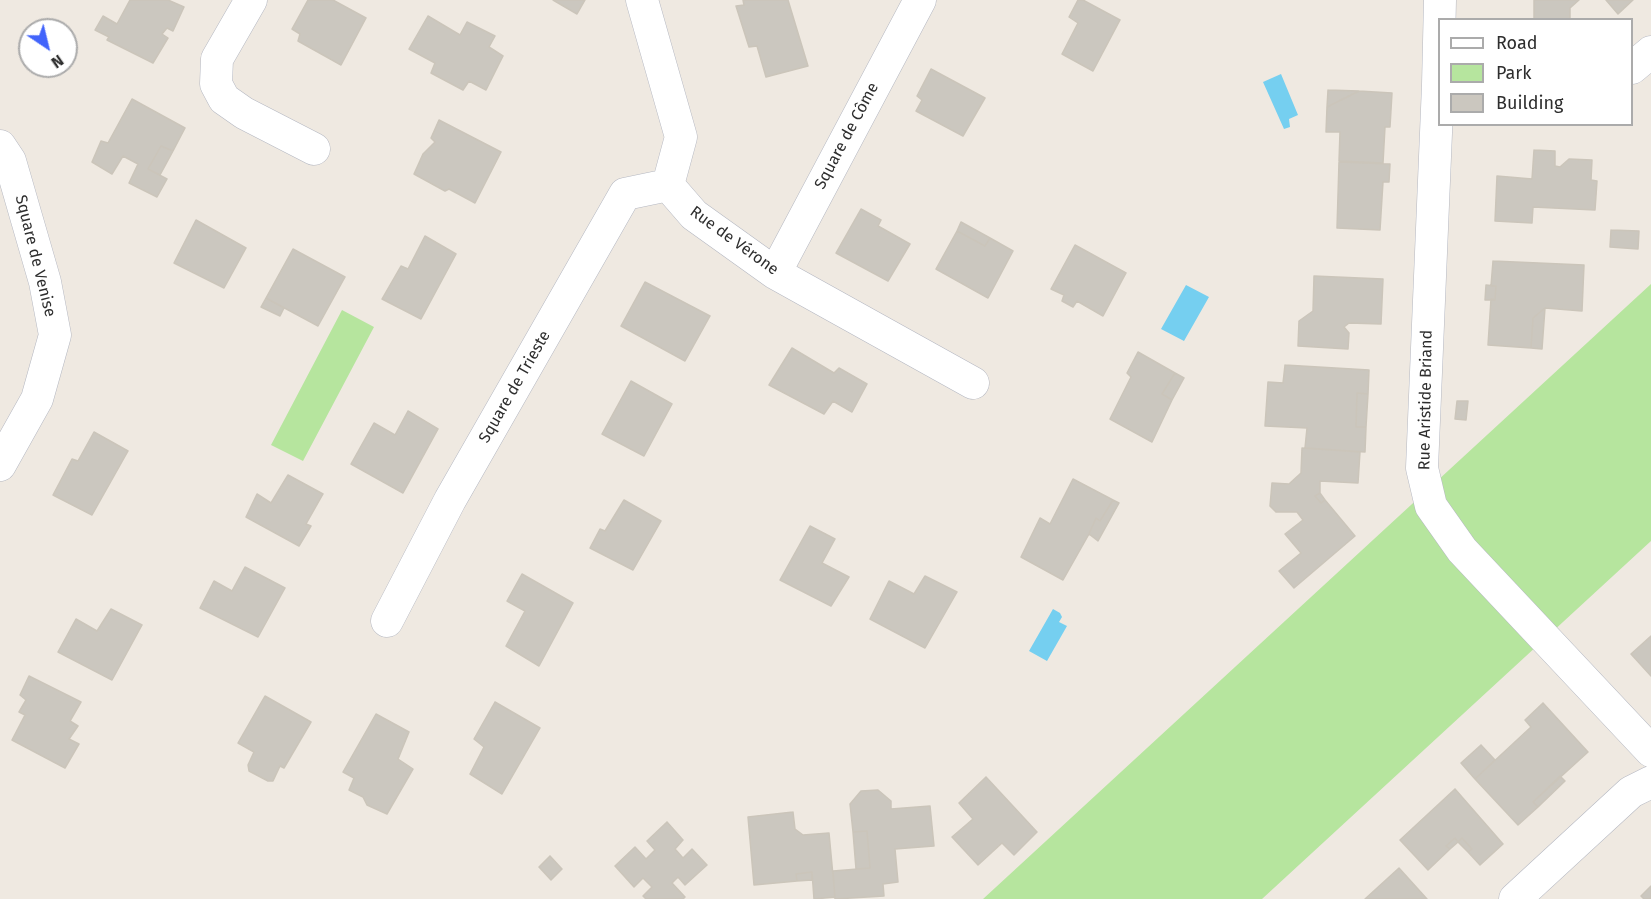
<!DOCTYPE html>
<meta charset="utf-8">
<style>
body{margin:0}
#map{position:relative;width:1651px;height:899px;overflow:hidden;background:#efe9e1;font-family:"Fira Sans",sans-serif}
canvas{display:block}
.legend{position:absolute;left:1438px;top:18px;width:195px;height:108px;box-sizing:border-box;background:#fff;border:2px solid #ababab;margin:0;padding:8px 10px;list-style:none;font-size:18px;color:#2e2e2e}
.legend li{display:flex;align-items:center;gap:12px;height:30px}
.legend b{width:30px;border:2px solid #ababab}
.north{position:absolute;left:18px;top:18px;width:60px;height:60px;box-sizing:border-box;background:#fff;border:2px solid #ababab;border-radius:50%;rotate:145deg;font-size:16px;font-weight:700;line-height:24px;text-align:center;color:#2e2e2e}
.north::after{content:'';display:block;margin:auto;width:21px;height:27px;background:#4264fb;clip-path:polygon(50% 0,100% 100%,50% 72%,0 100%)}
</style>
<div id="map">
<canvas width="1651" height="899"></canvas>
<ul class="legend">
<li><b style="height:8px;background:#fff"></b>Road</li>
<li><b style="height:16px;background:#b6e59e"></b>Park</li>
<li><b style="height:16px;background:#cbc7bf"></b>Building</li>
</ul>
<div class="north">N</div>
</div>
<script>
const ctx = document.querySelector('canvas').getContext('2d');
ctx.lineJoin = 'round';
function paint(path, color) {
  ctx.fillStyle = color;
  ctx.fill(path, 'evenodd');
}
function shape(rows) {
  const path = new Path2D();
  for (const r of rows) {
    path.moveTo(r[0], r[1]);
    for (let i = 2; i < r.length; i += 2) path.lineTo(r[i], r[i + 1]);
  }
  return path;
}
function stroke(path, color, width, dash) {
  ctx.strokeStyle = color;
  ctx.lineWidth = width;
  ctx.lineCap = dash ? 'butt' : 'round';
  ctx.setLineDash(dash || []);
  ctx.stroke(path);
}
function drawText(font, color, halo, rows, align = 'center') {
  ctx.font = font + ' "Fira Sans",sans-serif';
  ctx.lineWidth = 4.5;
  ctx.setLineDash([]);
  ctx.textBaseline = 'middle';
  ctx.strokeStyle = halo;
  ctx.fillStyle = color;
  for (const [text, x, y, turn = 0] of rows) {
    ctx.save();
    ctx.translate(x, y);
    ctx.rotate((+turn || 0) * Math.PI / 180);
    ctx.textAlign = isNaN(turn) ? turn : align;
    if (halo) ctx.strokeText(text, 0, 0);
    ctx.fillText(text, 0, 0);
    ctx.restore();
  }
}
const green = shape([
 [1651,284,1651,541,1262,899,983,899],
 [342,310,374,327,303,461,271,445]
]);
const water = shape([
 [1281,74,1298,115,1289,119,1290,127,1284,129,1263,82],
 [1186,285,1209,297,1184,341,1161,329],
 [1053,609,1060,613,1062,617,1059,622,1067,626,1047,661,1029,651]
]);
const building = shape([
 [130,0,168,0,184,7,173,31,167,28,162,34,168,38,153,63,107,40,109,37,95,30,103,16,117,24,130,0],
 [308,0,333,0,366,18,341,65,298,41,300,34,292,29,308,0],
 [553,0,585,0,577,14,553,0],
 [743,0,788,0,808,66,766,77,757,46,749,47,736,6,744,5,743,0],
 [1078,0,1083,0,1120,20,1093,71,1062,54,1078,23,1069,17,1078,0],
 [1534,0,1579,0,1570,8,1570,20,1534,20,1534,0],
 [1606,0,1633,0,1618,14,1606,0],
 [428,16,460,35,467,22,495,36,489,47,503,56,486,90,469,81,463,90,431,73,435,63,409,49,428,16],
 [931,69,985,98,963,136,916,111,922,100,917,96,931,69],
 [1328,90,1359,91,1327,107,1328,90],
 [1359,91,1392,93,1390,127,1385,127,1383,163,1339,161,1340,132,1326,132,1327,107,1359,91],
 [132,99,185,128,173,151,161,146,148,169,167,179,157,197,129,183,138,164,123,156,112,174,92,162,101,141,108,143,132,99],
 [439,120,501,152,475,203,449,189,445,191,414,174,423,154,435,142,431,138,439,120],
 [161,146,173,151,160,175,148,169,161,146],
 [1534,150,1555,151,1555,166,1560,167,1569,159,1592,160,1591,180,1597,181,1595,210,1533,207,1532,223,1495,221,1497,176,1532,179,1534,150],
 [1339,162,1390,164,1389,182,1383,182,1380,230,1337,228,1339,162],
 [861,209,881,220,878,226,910,244,888,281,836,253,861,209],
 [196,220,246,248,224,288,174,263,196,220],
 [961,222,990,238,985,246,957,231,961,222],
 [1611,230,1639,231,1638,249,1610,247,1611,230],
 [957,231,985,246,990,238,1013,251,988,298,936,269,957,231],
 [425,236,456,254,421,319,382,299,401,266,408,269,425,236],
 [1075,245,1126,273,1103,316,1077,301,1073,307,1062,301,1064,295,1051,289,1075,245],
 [293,249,345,277,318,326,266,298,293,249],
 [1493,261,1584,265,1582,311,1545,308,1533,318,1531,348,1488,345,1491,299,1495,300,1496,286,1491,286,1493,261],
 [1314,276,1383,279,1381,324,1349,323,1344,327,1349,333,1348,349,1298,346,1299,321,1313,311,1314,276],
 [645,282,710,316,685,361,621,326,645,282],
 [1486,285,1496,286,1495,300,1485,300,1486,285],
 [266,298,284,308,280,316,261,307,266,298],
 [1545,308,1542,349,1531,348,1533,318,1545,308],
 [792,348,834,373,839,368,867,384,852,412,833,401,824,414,769,385,792,348],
 [1138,352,1175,373,1162,394,1172,400,1152,442,1110,419,1131,377,1127,373,1138,352],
 [1285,365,1369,370,1368,394,1357,393,1356,427,1366,427,1365,452,1305,448,1307,428,1265,426,1268,382,1283,383,1285,365],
 [1175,373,1184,378,1172,400,1162,394,1175,373],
 [631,381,672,404,644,456,602,434,631,381],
 [1357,393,1368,394,1366,427,1356,427,1357,393],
 [1457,401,1468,401,1466,420,1455,419,1457,401],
 [408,411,438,429,403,493,351,464,374,423,395,435,408,411],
 [94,432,128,451,92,515,53,495,72,459,78,461,94,432],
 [1302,448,1360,452,1358,483,1320,481,1320,493,1315,496,1321,503,1325,500,1355,536,1294,588,1279,571,1301,553,1285,534,1303,520,1297,512,1276,512,1270,506,1272,483,1289,484,1301,473,1302,448],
 [288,475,323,494,306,524,311,526,299,546,246,517,257,494,271,503,288,475],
 [1073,479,1113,500,1100,521,1096,518,1089,534,1063,580,1021,557,1040,518,1050,524,1073,479],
 [1320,493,1325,500,1321,503,1315,496,1320,493],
 [624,500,661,521,633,570,590,548,600,529,605,531,624,500],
 [1113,500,1119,503,1098,541,1089,534,1096,518,1100,521,1113,500],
 [810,526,835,539,822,563,849,577,831,606,780,580,810,526],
 [245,567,285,588,258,637,200,608,214,581,232,591,245,567],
 [522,574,573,603,539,666,506,646,525,611,507,601,522,574],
 [925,576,957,592,925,648,870,619,889,581,914,594,925,576],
 [111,609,142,625,112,680,58,652,76,619,97,631,111,609],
 [1651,636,1651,676,1631,654,1651,636],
 [29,676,81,702,70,721,78,726,69,739,79,744,65,768,12,740,25,715,19,712,26,700,20,695,29,676],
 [265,696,311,722,284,768,280,766,273,781,268,781,249,771,248,765,254,752,238,743,265,696],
 [495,702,540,728,502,794,470,774,484,747,474,739,495,702],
 [1543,703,1588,752,1533,802,1538,807,1518,825,1475,779,1531,727,1525,720,1543,703],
 [376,714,409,732,398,759,413,769,387,814,367,805,363,797,349,790,354,778,343,772,376,714],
 [1481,745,1495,760,1475,779,1461,763,1481,745],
 [1560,776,1565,781,1538,807,1533,802,1560,776],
 [986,777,1037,832,1014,855,1002,843,978,865,952,837,973,819,959,803,986,777],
 [1455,789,1503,844,1480,865,1468,852,1472,849,1462,838,1458,842,1455,838,1446,846,1450,849,1428,870,1400,840,1455,789],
 [878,790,891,801,891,809,930,806,934,846,895,849,898,882,883,884,884,896,835,899,833,871,870,868,867,831,853,832,850,804,861,791,878,790],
 [793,812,795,829,803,835,829,833,835,897,814,899,812,872,796,874,797,881,754,885,748,817,793,812],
 [667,822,683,840,675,849,683,858,692,849,707,865,685,885,678,877,672,883,685,897,683,899,646,899,643,896,652,887,643,878,634,887,615,866,635,847,646,859,655,850,647,841,667,822],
 [867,831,870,868,856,869,853,832,867,831],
 [1455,838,1458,842,1450,849,1446,846,1455,838],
 [1462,838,1472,849,1468,852,1458,842,1462,838],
 [550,856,562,869,551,880,539,867,550,856],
 [1399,868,1427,899,1365,899,1399,868],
 [812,872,812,880,797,881,796,874,812,872],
 [1651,886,1651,899,1644,899,1641,896,1651,886]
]);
const minor = shape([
 [251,0,217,59,216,84,224,99,244,113,314,149],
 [642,0,681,137,668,185,694,215,775,273,973,383],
 [1440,0,1438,85,1422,468,1431,506,1462,550,1651,751],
 [1632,68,1651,52],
 [0,146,10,161,45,282,55,335,37,399,0,465],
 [775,273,920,0],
 [387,621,450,500,625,194,668,185],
 [1515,899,1631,792,1651,782]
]);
const streetNames = [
 ["Square de Côme",847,136,-62],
 ["Rue de Vérone",734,241,36],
 ["Square de Venise",35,256,76],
 ["Square de Trieste",515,387,-60],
 ["Rue Aristide Briand",1426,400,-89]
];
paint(green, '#b6e59e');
paint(water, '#75cff0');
paint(building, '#cbc7bf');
stroke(building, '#cbc5ba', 1.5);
stroke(minor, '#b4b7c1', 33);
stroke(minor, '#fff', 32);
drawText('16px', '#2e2e2e', '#fff', streetNames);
</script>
